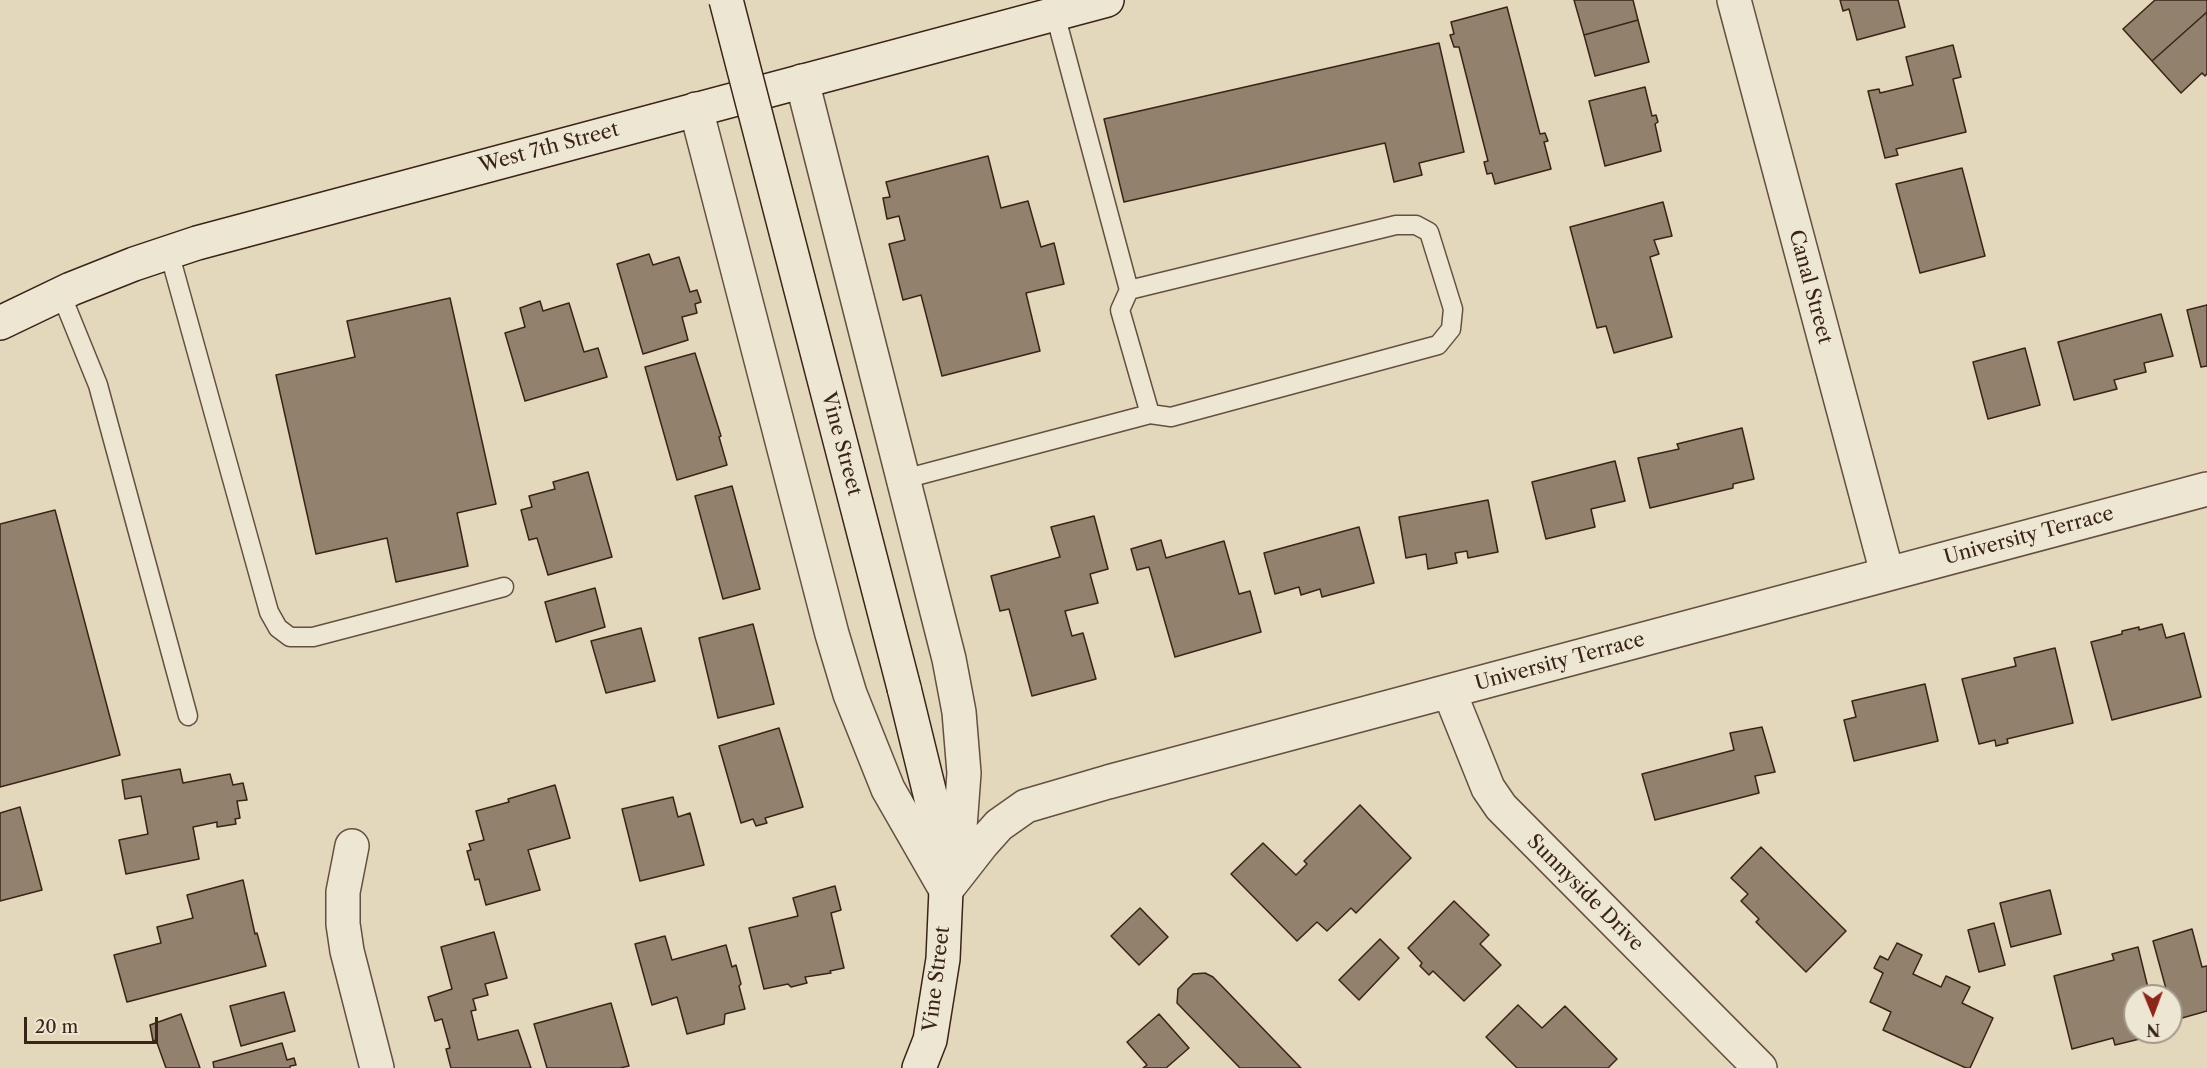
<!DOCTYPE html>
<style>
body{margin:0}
#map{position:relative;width:2207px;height:1068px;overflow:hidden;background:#e3d8bc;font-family:"Libre Caslon Text",serif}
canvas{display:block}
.north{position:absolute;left:2123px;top:984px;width:60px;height:60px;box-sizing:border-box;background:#ede6d3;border:2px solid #a59888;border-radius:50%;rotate:179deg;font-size:16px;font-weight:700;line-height:24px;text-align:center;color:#3a2317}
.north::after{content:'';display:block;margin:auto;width:21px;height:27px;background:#8f2418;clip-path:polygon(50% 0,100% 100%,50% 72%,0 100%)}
.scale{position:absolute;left:24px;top:1017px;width:134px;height:27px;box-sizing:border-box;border:3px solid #3a2317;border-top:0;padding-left:8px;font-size:18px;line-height:21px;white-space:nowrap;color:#3a2317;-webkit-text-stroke:4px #ede6d3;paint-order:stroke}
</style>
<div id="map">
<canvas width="2207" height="1068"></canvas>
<div class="north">N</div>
<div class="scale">20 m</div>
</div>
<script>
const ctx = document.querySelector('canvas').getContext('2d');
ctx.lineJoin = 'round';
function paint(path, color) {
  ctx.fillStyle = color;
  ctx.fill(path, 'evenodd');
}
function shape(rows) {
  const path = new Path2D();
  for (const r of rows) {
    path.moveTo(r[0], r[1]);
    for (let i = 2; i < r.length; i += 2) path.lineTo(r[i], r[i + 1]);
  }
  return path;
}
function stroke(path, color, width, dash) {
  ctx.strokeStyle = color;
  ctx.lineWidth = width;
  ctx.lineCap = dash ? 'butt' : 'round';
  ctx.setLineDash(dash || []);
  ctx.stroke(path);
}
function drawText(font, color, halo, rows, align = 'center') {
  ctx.font = font + ' "Libre Caslon Text",serif';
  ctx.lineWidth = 6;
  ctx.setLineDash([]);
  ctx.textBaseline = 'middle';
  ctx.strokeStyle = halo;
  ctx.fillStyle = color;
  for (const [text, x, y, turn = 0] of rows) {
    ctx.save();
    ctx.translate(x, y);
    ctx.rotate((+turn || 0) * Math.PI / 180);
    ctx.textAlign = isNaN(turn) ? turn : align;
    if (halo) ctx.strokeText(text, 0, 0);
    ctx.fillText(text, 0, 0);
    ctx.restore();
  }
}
const building = shape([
 [1574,0,1633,0,1638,20,1584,35,1574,0],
 [1840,0,1898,0,1905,27,1857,40,1849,9,1843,11,1840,0],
 [2155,0,2207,0,2207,12,2152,61,2123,29,2155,0],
 [1507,7,1540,134,1545,133,1548,141,1544,142,1551,169,1495,184,1492,173,1487,174,1484,162,1488,161,1459,47,1454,47,1450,35,1454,34,1451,22,1507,7],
 [2207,12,2207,74,2205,76,2202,73,2181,93,2152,61,2207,12],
 [1638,20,1649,62,1595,76,1584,35,1638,20],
 [1439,43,1464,152,1419,163,1422,175,1394,182,1385,143,1124,202,1104,119,1439,43],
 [1953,45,1961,77,1953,79,1966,132,1896,149,1898,155,1885,158,1868,91,1879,89,1880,93,1913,85,1906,57,1953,45],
 [1645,87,1652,116,1656,115,1658,122,1655,124,1661,151,1605,166,1589,101,1645,87],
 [988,156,1001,208,1028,201,1041,247,1054,243,1064,284,1026,293,1040,351,942,376,921,295,903,300,889,244,905,240,899,216,887,219,883,198,890,197,886,182,988,156],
 [1962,168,1985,256,1920,273,1896,184,1962,168],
 [1663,202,1672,236,1654,240,1659,254,1650,257,1672,337,1614,353,1606,326,1597,328,1570,227,1663,202],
 [649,254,653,265,679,257,690,292,697,290,701,302,695,304,697,313,682,317,688,340,643,354,617,264,649,254],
 [450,298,496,504,457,513,468,566,396,582,387,538,316,554,276,375,355,357,347,321,450,298],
 [540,301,543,311,569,303,584,352,598,348,607,377,525,401,505,333,525,327,520,308,540,301],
 [2207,305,2207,366,2201,367,2187,310,2207,305],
 [2161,314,2173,356,2144,363,2146,372,2114,380,2117,389,2074,400,2058,342,2161,314],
 [2025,348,2040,405,1988,419,1973,362,2025,348],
 [695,353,721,436,719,437,727,465,677,480,645,367,695,353],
 [1742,428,1754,479,1733,484,1733,488,1650,508,1638,458,1679,449,1677,444,1742,428],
 [1615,461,1625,501,1591,509,1595,527,1546,539,1532,482,1615,461],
 [588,472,612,557,548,575,537,538,529,540,521,510,532,507,529,496,555,489,553,482,588,472],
 [732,486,760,589,723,599,695,496,732,486],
 [1488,500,1498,552,1468,558,1467,551,1455,553,1457,563,1428,569,1426,554,1406,558,1399,517,1488,500],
 [55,510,120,755,0,787,0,524,55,510],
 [1094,516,1108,569,1090,574,1098,603,1065,611,1072,636,1083,633,1096,679,1032,696,1009,609,1000,611,991,576,1060,557,1051,527,1094,516],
 [1359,527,1374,583,1322,597,1320,589,1301,595,1299,587,1275,594,1264,553,1359,527],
 [1161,540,1166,558,1224,541,1239,594,1250,591,1261,632,1175,657,1149,567,1137,570,1131,549,1161,540],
 [595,588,605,627,556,642,545,602,595,588],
 [753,624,774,704,718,718,699,638,753,624],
 [2162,624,2166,638,2184,633,2201,697,2112,720,2091,642,2122,634,2122,631,2139,627,2139,630,2162,624],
 [641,628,655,681,606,693,591,641,641,628],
 [2055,648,2073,723,2007,739,2008,743,1996,746,1995,740,1979,744,1962,679,2016,666,2014,658,2055,648],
 [1925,684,1938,741,1854,761,1844,720,1856,717,1852,701,1925,684],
 [1762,727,1775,772,1755,776,1759,793,1655,820,1642,774,1734,750,1730,733,1762,727],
 [779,728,803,807,765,818,767,823,756,826,753,819,741,823,719,746,779,728],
 [180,769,183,783,230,774,233,785,243,783,247,800,237,801,240,818,235,819,236,824,217,827,217,822,193,827,199,859,126,874,119,840,148,834,141,796,125,799,122,780,180,769],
 [555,785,570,838,528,850,540,890,486,905,479,879,475,880,467,851,471,850,469,844,484,840,476,811,509,802,508,799,555,785],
 [673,797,678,817,690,813,704,865,640,881,622,809,673,797],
 [1360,805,1411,858,1356,913,1351,908,1327,931,1317,922,1297,941,1231,874,1263,843,1296,875,1307,864,1304,861,1360,805],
 [20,807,42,890,0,901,0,813,20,807],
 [1761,847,1846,931,1806,972,1756,922,1759,919,1741,901,1748,894,1731,878,1761,847],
 [243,880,255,934,257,933,266,966,127,1002,114,955,161,943,157,927,193,918,187,895,243,880],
 [835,886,841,910,831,913,844,968,830,971,831,973,805,977,807,983,791,987,788,984,764,989,749,928,798,916,793,898,835,886],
 [2050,890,2061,934,2011,947,2000,903,2050,890],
 [1454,901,1489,935,1480,944,1501,965,1464,1001,1433,971,1429,975,1420,966,1422,963,1408,948,1454,901],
 [1140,908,1168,937,1139,965,1111,936,1140,908],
 [1994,923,2005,965,1979,972,1968,930,1994,923],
 [2192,929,2202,967,2207,966,2207,1011,2175,1020,2171,1006,2171,996,2168,996,2153,941,2192,929],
 [494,932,507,978,485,984,488,995,473,999,476,1010,471,1011,478,1040,518,1030,531,1068,451,1068,446,1049,450,1048,442,1019,435,1021,428,997,452,989,441,947,494,932],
 [665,936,672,960,726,945,732,967,736,965,741,984,739,986,745,1009,725,1014,724,1024,687,1034,677,997,652,1005,635,944,665,936],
 [1380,939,1399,958,1359,1000,1339,980,1380,939],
 [1897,943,1922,955,1913,974,1941,987,1946,976,1970,987,1962,1003,1993,1018,1970,1068,1966,1068,1883,1030,1891,1012,1870,1002,1883,973,1874,968,1880,956,1888,960,1897,943],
 [2138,947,2150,996,2135,996,2135,1032,2159,1032,2160,1034,2115,1045,2113,1038,2072,1049,2054,976,2114,960,2112,954,2138,947],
 [1205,973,1213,977,1301,1068,1240,1068,1177,1003,1178,989,1193,974,1205,973],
 [284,992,295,1031,241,1046,230,1006,284,992],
 [611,1003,629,1066,620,1068,547,1068,534,1024,611,1003],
 [1518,1005,1542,1028,1565,1006,1617,1059,1608,1068,1517,1068,1486,1037,1518,1005],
 [181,1014,200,1068,166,1068,156,1040,153,1041,150,1025,181,1014],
 [1159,1014,1189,1048,1166,1068,1143,1068,1147,1065,1127,1042,1159,1014],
 [282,1043,287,1060,294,1058,296,1065,290,1066,290,1068,214,1068,213,1062,282,1043]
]);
const lane = shape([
 [1055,14,1129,290,1120,310,1150,414],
 [169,252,269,612,278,628,290,637,313,637,504,587],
 [61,294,98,385,188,716],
 [904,479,1150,414,1171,417,1438,345,1451,329,1453,309,1429,232,1416,225,1396,225,1129,290]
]);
const street = shape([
 [1734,0,1887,573],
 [802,81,949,659,959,712,964,773,960,827,949,879],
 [696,109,832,634,850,694,888,789,946,890],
 [1449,691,1488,788,1501,807,1760,1068],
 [352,846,343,892,343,924,347,951,377,1068],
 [946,890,982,844,999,825,1026,806,1108,782,2207,489]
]);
const secondary = shape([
 [0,323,71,289,134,264,197,243,1107,0],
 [904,688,940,835,946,890,943,959,930,1040,919,1068]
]);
const secondaryBridge = shape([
 [726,0,904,688]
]);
const streetNames = [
 ["West 7th Street",549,148,-15],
 ["Canal Street",1810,287,75],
 ["Vine Street",841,444,75],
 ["University Terrace",2029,536,-15],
 ["University Terrace",1560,662,-15],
 ["Sunnyside Drive",1585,893,45],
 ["Vine Street",937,979,-83]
];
paint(building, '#92816d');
stroke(building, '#3a2317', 1.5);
stroke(lane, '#645040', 21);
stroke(street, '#645040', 36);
stroke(secondary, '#3a2317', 36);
stroke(lane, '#ede6d3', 18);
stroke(street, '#ede6d3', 33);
stroke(secondary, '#ede6d3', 33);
stroke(secondaryBridge, '#3a2317', 36, []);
stroke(secondaryBridge, '#ede6d3', 33);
drawText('20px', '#3a2317', '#ede6d3', streetNames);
</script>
